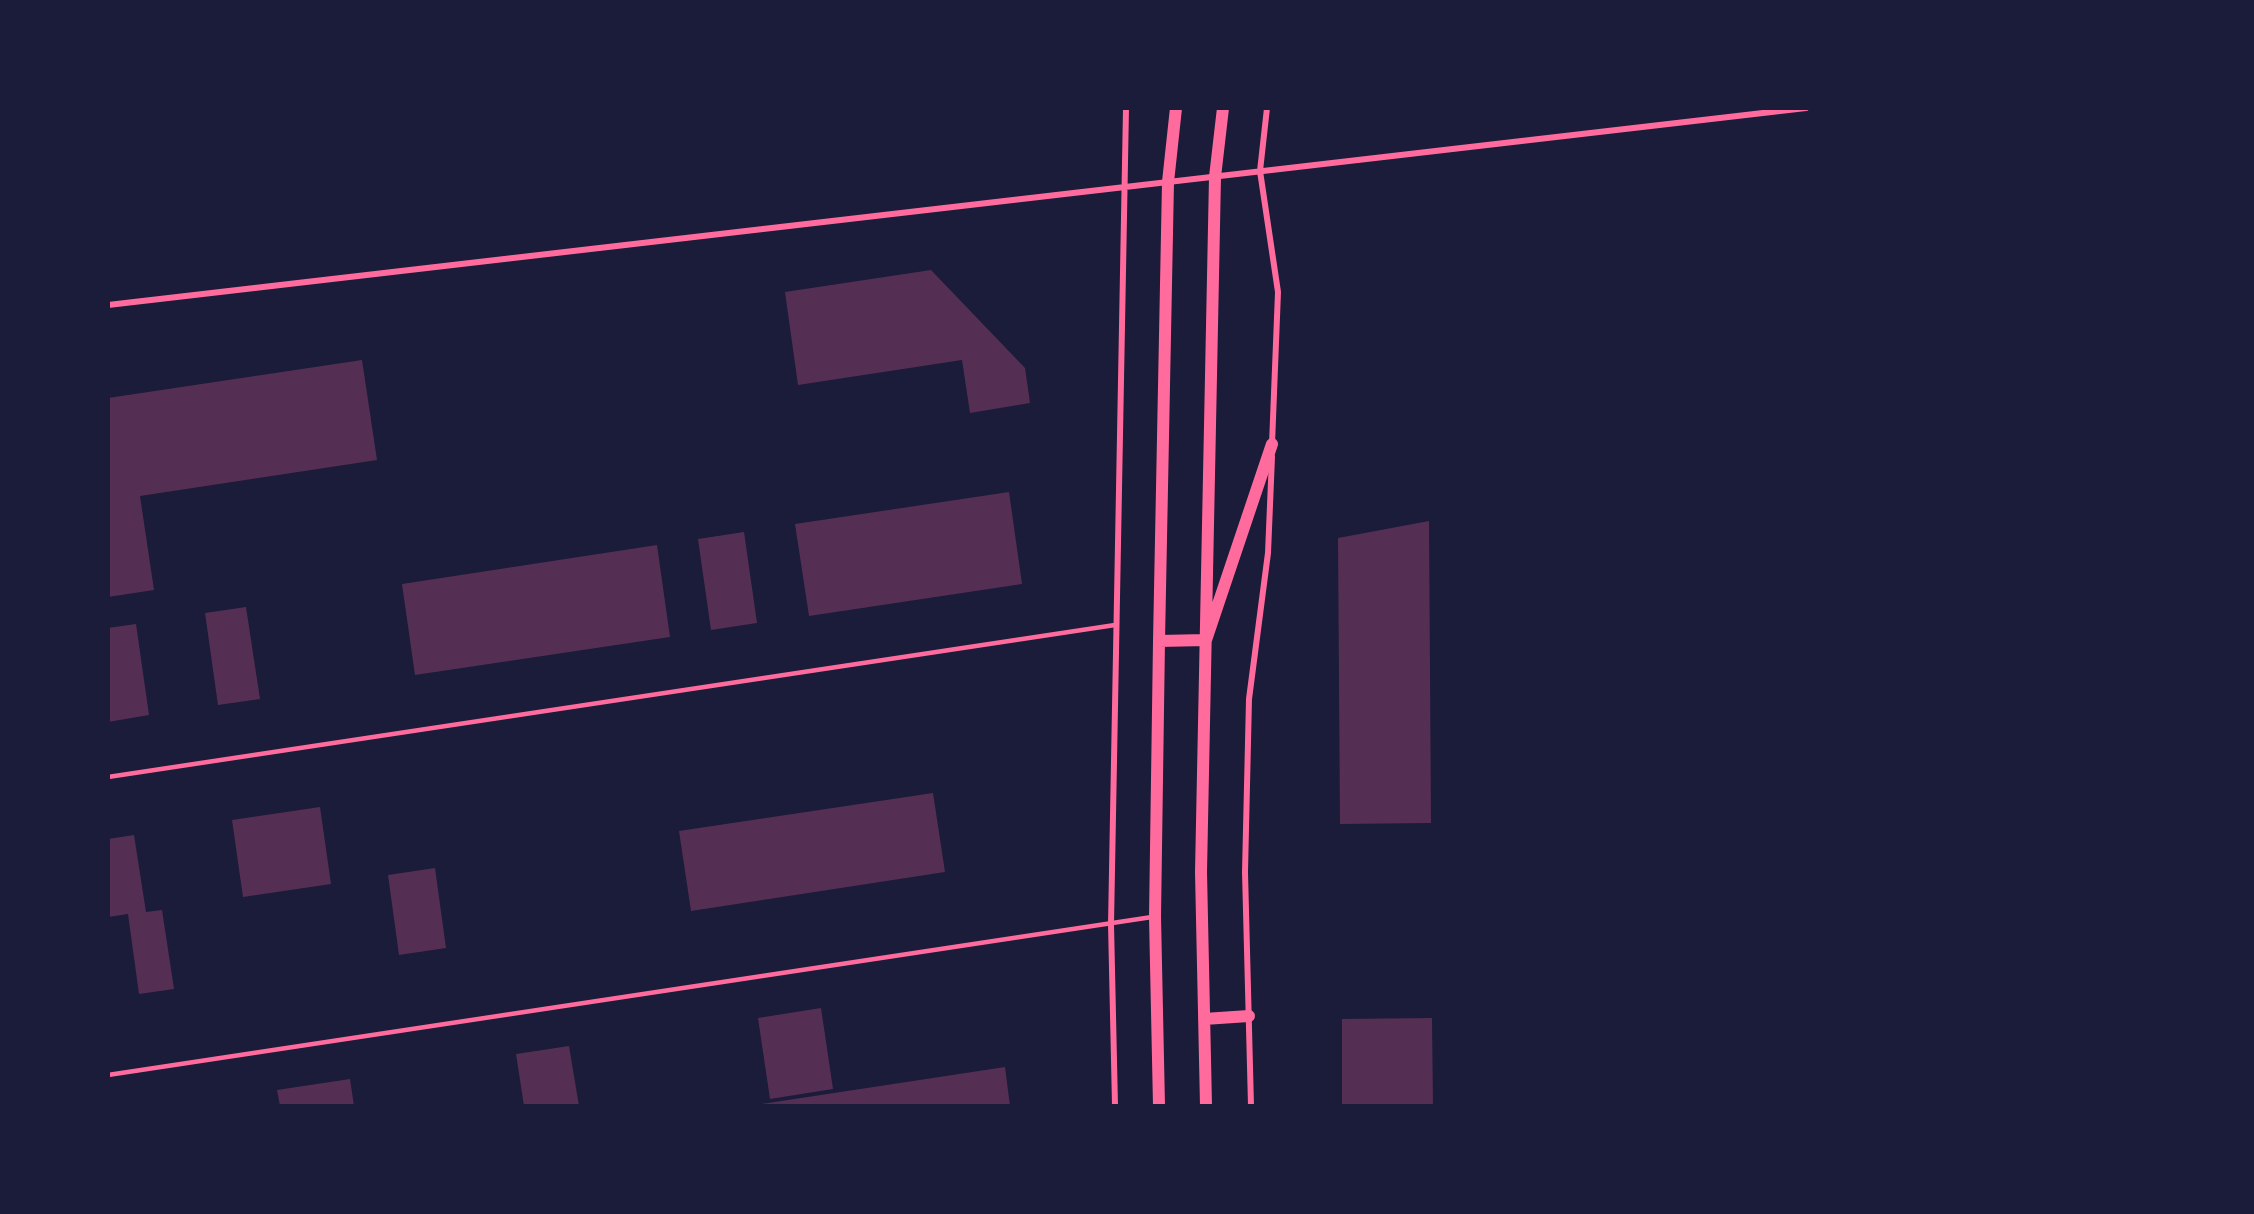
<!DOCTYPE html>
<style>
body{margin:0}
#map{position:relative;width:2254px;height:1214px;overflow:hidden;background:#1b1b3a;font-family:"Work Sans",sans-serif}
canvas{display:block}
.frame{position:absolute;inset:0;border:110px solid #1b1b3a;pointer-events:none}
</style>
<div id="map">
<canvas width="2254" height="1214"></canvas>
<div class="frame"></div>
</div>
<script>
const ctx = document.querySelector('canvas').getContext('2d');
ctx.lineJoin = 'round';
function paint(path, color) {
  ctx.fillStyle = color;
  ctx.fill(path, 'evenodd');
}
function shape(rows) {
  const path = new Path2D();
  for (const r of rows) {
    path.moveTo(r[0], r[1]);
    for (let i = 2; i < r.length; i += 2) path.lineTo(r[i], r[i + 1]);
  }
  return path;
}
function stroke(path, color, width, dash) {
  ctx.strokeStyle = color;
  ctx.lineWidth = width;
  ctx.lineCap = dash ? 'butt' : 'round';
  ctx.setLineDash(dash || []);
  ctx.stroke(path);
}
const building = shape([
 [931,270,1025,368,1030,403,970,413,962,360,798,385,785,292],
 [362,360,377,460,140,496,154,590,108,597,108,398],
 [1009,492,1022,584,809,616,795,524],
 [1429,521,1431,823,1340,824,1338,538],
 [744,532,757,623,711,630,698,539],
 [657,545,670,637,415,675,402,584],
 [246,607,260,699,218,705,205,613],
 [136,624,149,715,108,722,108,628],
 [933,793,945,872,691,911,679,831],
 [320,807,331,884,243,897,232,820],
 [134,835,146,912,162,910,174,989,139,994,128,914,108,917,108,839],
 [435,868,446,948,399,955,388,875],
 [821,1008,833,1089,770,1099,758,1018],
 [1432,1018,1433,1106,1342,1106,1342,1019],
 [569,1046,579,1106,524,1106,516,1054],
 [1005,1067,1010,1106,755,1106,755,1105],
 [350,1079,354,1106,280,1106,277,1090]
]);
const service = shape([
 [108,777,1115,625],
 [108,1075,1152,917]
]);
const minor = shape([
 [1267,108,1260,171,1278,292,1272,444],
 [108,305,1806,108],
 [1115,1106,1111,924,1126,108],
 [1251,1106,1245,872,1249,699,1268,553,1272,457]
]);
const secondary = shape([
 [1159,641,1206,640,1272,444],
 [1204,1019,1249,1016],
 [1159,1106,1155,917,1159,641,1168,182,1176,108],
 [1206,1106,1201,872,1215,177,1223,108]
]);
paint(building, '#542f53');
stroke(service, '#ff6b9d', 4.5);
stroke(minor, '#ff6b9d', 6);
stroke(secondary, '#ff6b9d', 12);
</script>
